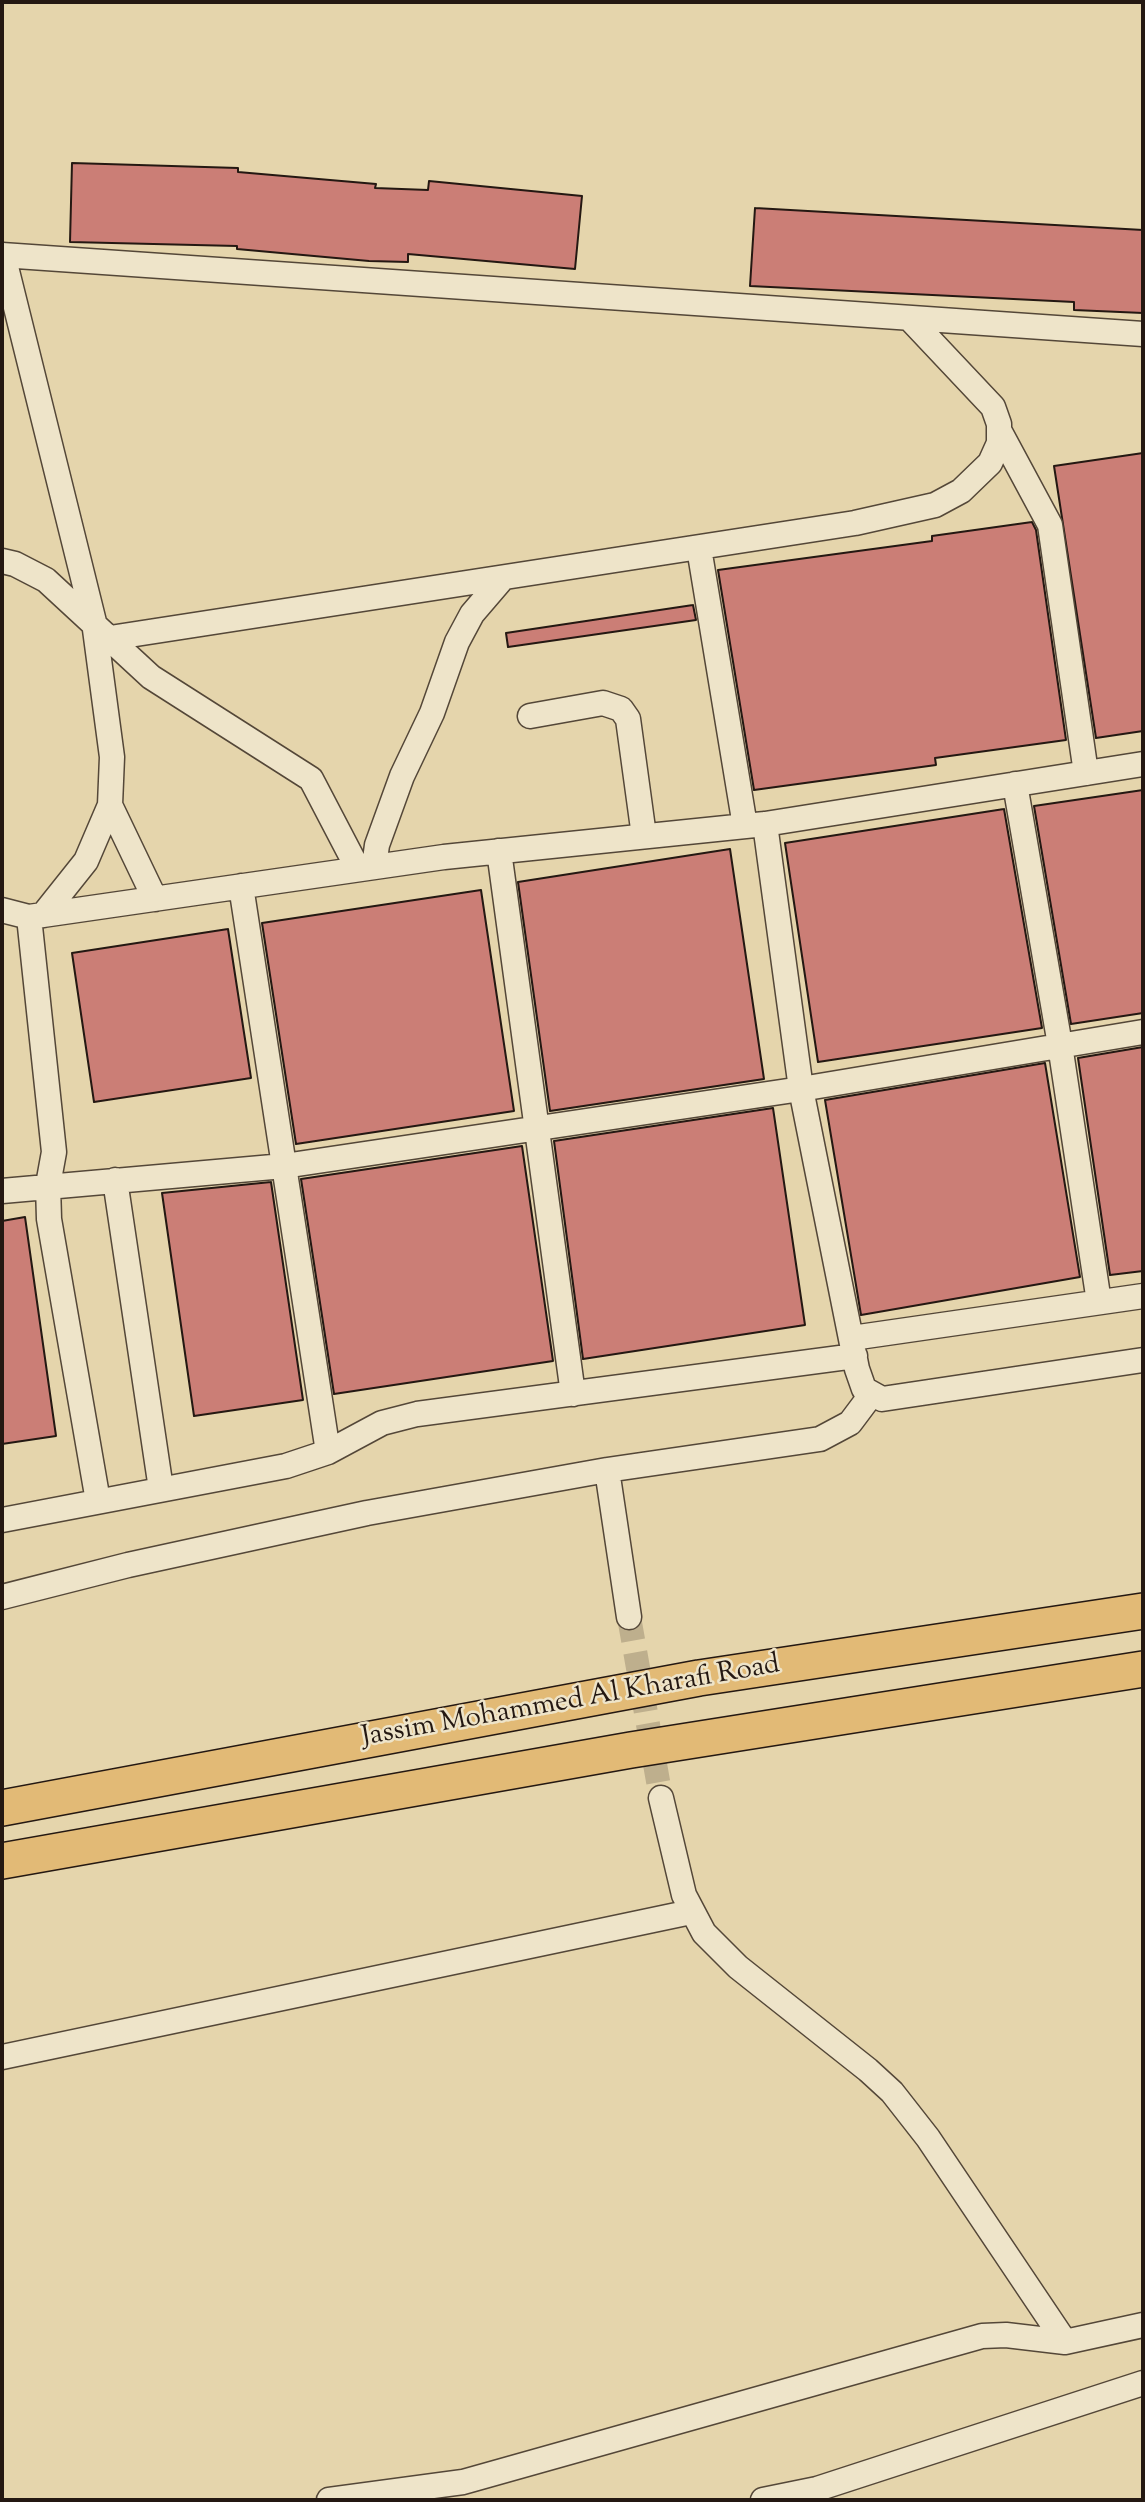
<!DOCTYPE html>
<style>
body{margin:0}
#map{position:relative;width:1145px;height:2502px;overflow:hidden;background:#e5d5ac;font-family:"Sorts Mill Goudy",serif}
canvas{display:block}
.frame{position:absolute;inset:0;border:4px solid #241812;pointer-events:none}
</style>
<div id="map">
<canvas width="1145" height="2502"></canvas>
<div class="frame"></div>
</div>
<script>
const ctx = document.querySelector('canvas').getContext('2d');
ctx.lineJoin = 'round';
function paint(path, color) {
  ctx.fillStyle = color;
  ctx.fill(path, 'evenodd');
}
function shape(rows) {
  const path = new Path2D();
  for (const r of rows) {
    path.moveTo(r[0], r[1]);
    for (let i = 2; i < r.length; i += 2) path.lineTo(r[i], r[i + 1]);
  }
  return path;
}
function stroke(path, color, width, dash) {
  ctx.strokeStyle = color;
  ctx.lineWidth = width;
  ctx.lineCap = dash ? 'butt' : 'round';
  ctx.setLineDash(dash || []);
  ctx.stroke(path);
}
function drawText(font, color, halo, rows, align = 'center') {
  ctx.font = font + ' "Sorts Mill Goudy",serif';
  ctx.lineWidth = 5;
  ctx.setLineDash([]);
  ctx.textBaseline = 'middle';
  ctx.strokeStyle = halo;
  ctx.fillStyle = color;
  for (const [text, x, y, turn = 0] of rows) {
    ctx.save();
    ctx.translate(x, y);
    ctx.rotate((+turn || 0) * Math.PI / 180);
    ctx.textAlign = isNaN(turn) ? turn : align;
    if (halo) ctx.strokeText(text, 0, 0);
    ctx.fillText(text, 0, 0);
    ctx.restore();
  }
}
const building = shape([
 [72,163,238,168,238,172,376,184,375,188,428,190,429,181,582,196,575,269,408,254,408,262,369,261,237,249,237,246,70,242,72,163],
 [755,208,1143,230,1143,313,1074,310,1074,302,750,286,755,208],
 [1143,453,1143,731,1096,738,1054,466,1143,453],
 [1032,522,1036,530,1066,740,935,758,936,765,754,790,718,570,932,541,932,536,1032,522],
 [693,605,696,620,508,647,506,633,693,605],
 [1143,790,1143,1013,1071,1024,1034,806,1143,790],
 [1004,809,1042,1028,818,1062,785,843,1004,809],
 [730,849,764,1079,550,1111,518,882,730,849],
 [481,890,514,1111,296,1144,262,923,481,890],
 [228,929,251,1078,94,1102,72,953,228,929],
 [1143,1047,1143,1271,1110,1275,1078,1058,1143,1047],
 [1045,1063,1080,1277,861,1315,825,1100,1045,1063],
 [773,1108,805,1325,583,1359,554,1141,773,1108],
 [522,1146,553,1361,334,1394,301,1179,522,1146],
 [271,1182,303,1400,194,1416,162,1193,271,1182],
 [25,1217,56,1436,2,1444,2,1221,25,1217]
]);
const minorTunnel = shape([
 [629,1617,661,1798]
]);
const minor = shape([
 [2,255,1143,334],
 [3,255,94,622,112,757,110,805,155,899],
 [1000,432,1050,525,1086,773],
 [699,548,745,826],
 [2,561,15,564,46,580,151,677,311,779,358,869],
 [110,638,855,523,935,505,961,491,990,463,999,443,999,424,993,407,911,320],
 [530,716,603,703,621,709,628,719,644,836],
 [1015,784,1060,1045,1099,1302],
 [765,824,801,1089,857,1369,864,1389,882,1399,1143,1360],
 [499,851,573,1394],
 [374,867,377,845,402,776,432,713,457,642,472,614,502,579],
 [241,886,328,1452],
 [2,910,29,917,444,857,765,824,1143,764],
 [43,915,86,861,110,805],
 [29,917,54,1152,48,1185,49,1219,98,1501],
 [115,1180,161,1489],
 [2,1191,284,1166,801,1089,1143,1032],
 [852,1338,1143,1296],
 [607,1470,629,1617],
 [2,1520,286,1466,328,1452,382,1423,417,1414,855,1356],
 [2,1597,128,1565,367,1513,607,1470,820,1439,850,1423,871,1395],
 [661,1798,684,1895,704,1933,738,1967,868,2070,892,2092,928,2138,1065,2342],
 [2,2057,691,1912],
 [329,2500,463,2482,982,2336,1006,2335,1065,2342,1143,2325],
 [763,2500,817,2489,1143,2383]
]);
const highway = shape([
 [2,1808,699,1678,1143,1611],
 [2,1861,631,1750,1143,1669]
]);
const streetNames = [
 ["Jassim Mohammed Al Kharafi Road",571,1703,-10]
];
paint(building, '#cb7e76');
stroke(building, '#241812', 2);
stroke(minorTunnel, '#beaf8d', 24, [24, 12]);
stroke(minor, '#544738', 27);
stroke(highway, '#241812', 38);
stroke(minor, '#eee4c9', 24);
stroke(highway, '#e2ba76', 35);
drawText('28px', '#241812', '#eee4c9', streetNames);
</script>
